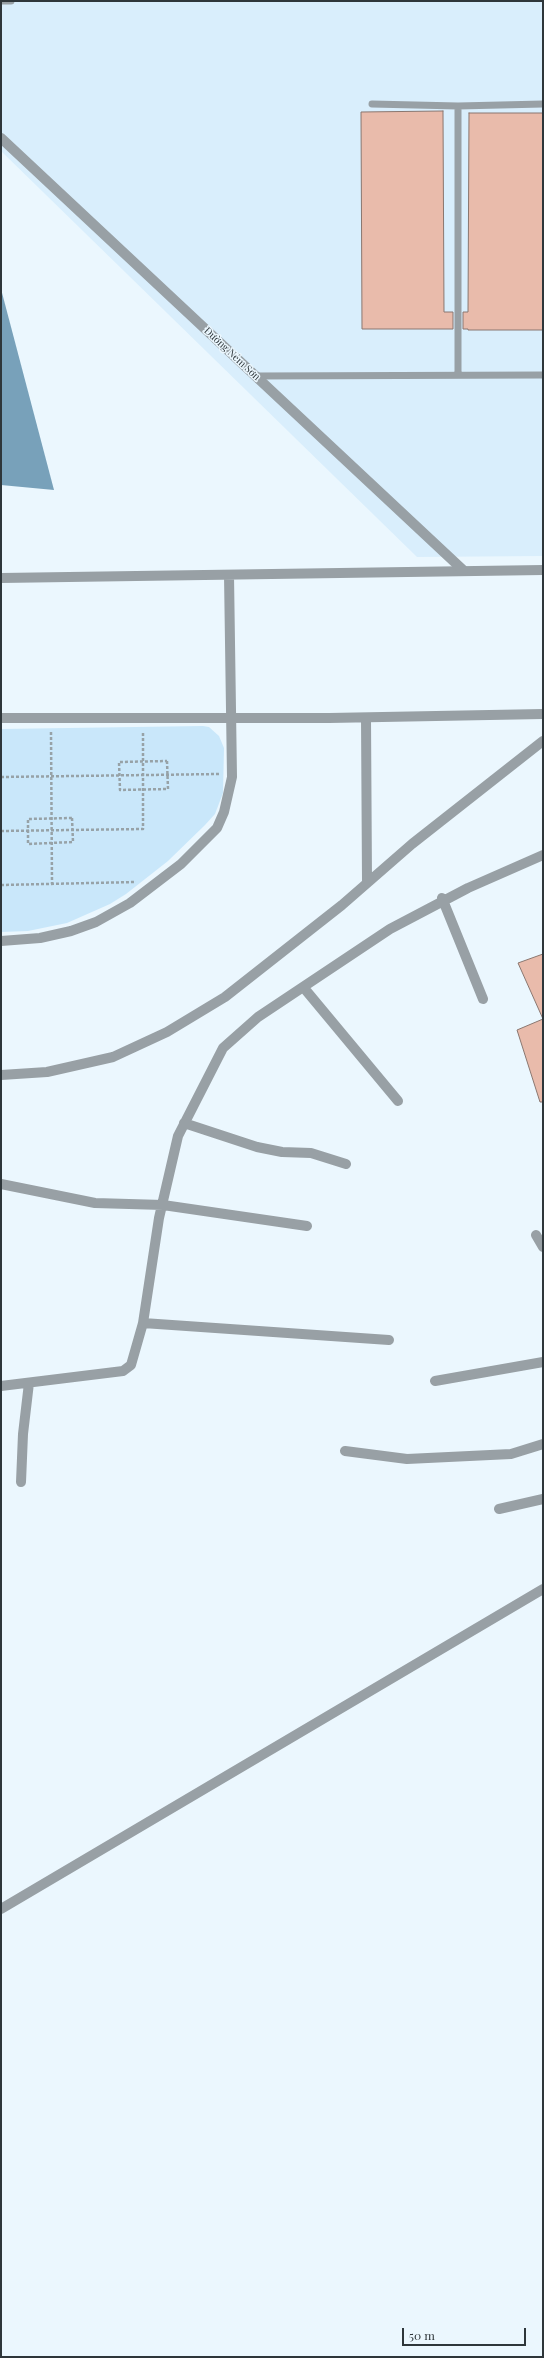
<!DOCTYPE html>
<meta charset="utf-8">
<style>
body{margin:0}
#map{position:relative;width:544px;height:2358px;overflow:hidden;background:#ebf7fe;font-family:"Playfair Display",serif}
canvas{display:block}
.frame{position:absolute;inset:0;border:2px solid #2e363a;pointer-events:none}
.scale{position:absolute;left:402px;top:2328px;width:124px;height:18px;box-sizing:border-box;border:2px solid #2e363a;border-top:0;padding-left:5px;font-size:12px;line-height:14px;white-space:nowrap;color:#2e363a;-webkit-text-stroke:3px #ebf7fe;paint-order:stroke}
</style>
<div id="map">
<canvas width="544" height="2358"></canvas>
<div class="frame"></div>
<div class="scale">50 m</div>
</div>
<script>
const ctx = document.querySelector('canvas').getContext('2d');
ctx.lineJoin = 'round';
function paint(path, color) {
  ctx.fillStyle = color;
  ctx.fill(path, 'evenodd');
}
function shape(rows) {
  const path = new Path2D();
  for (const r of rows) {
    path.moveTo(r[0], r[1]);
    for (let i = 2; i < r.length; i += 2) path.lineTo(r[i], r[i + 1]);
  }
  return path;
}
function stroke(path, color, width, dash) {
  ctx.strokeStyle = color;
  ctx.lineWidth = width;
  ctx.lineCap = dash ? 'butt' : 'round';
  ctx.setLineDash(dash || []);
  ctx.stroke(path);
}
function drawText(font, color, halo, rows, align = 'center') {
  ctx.font = font + ' "Playfair Display",serif';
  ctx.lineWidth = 3;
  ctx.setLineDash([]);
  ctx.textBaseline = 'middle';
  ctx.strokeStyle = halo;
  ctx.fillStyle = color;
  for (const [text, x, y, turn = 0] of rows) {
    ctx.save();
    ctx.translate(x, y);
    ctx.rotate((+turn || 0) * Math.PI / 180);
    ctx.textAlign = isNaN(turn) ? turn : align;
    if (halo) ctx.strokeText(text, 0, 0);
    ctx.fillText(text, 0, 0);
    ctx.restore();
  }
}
const built = shape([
 [1,1,543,1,543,556,417,557,1,151]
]);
const green = shape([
 [203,726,209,727,219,736,224,748,223,793,215,814,205,825,168,861,126,894,110,904,67,923,28,931,1,932,1,729]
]);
const water = shape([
 [1,289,54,490,1,485]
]);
const building = shape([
 [443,111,444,312,453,312,453,329,362,329,361,112,443,111],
 [469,113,543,113,543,330,468,330,468,329,463,329,463,312,468,312,469,113],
 [543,954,543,1102,540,1102,517,1030,543,1019,518,963,543,954]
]);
const path = shape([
 [51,732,52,884],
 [167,761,168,789,120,790,119,762,167,761],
 [1,777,220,774],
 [72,818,73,842,28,844,28,819,72,818],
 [1,831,143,829,143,731],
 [1,885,136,882]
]);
const service = shape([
 [1,1,11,1],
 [372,104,458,106,543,104],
 [458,375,458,106],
 [256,376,543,375]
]);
const minor = shape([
 [1,578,543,570],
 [1,718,329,718,543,714],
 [366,718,367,881],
 [442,898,483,999],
 [1,941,40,938,71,931,96,922,130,903,181,864,217,828,224,812,232,777,229,575],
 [304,988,398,1101],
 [1,1075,47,1072,113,1057,167,1032,225,997,342,905,412,844,543,741],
 [184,1123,257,1147,282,1152,311,1153,346,1164],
 [1,1184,95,1203,163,1205,307,1226],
 [536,1235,543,1247],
 [143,1323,389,1340],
 [435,1381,543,1362],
 [1,1386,123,1371,131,1365,143,1323,159,1218,178,1136,223,1048,258,1017,390,929,468,888,543,855],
 [345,1451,407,1459,511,1454,543,1444],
 [21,1482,23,1434,29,1383],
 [499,1509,543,1499]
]);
const tertiary = shape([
 [1,138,463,570],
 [1,1909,543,1589]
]);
const streetNames = [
 ["Đường Ném Sơn",232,354,43]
];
paint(built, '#d9eefc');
paint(green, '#c9e7fa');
paint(water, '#78a1ba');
paint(building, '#e9bbab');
stroke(building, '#8a7770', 1);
stroke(path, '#97a2a7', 2.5, [3, 2]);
stroke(service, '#98a0a5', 7);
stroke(minor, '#98a0a5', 10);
stroke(tertiary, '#98a0a5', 10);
drawText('10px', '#2e363a', '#ebf7fe', streetNames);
</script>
